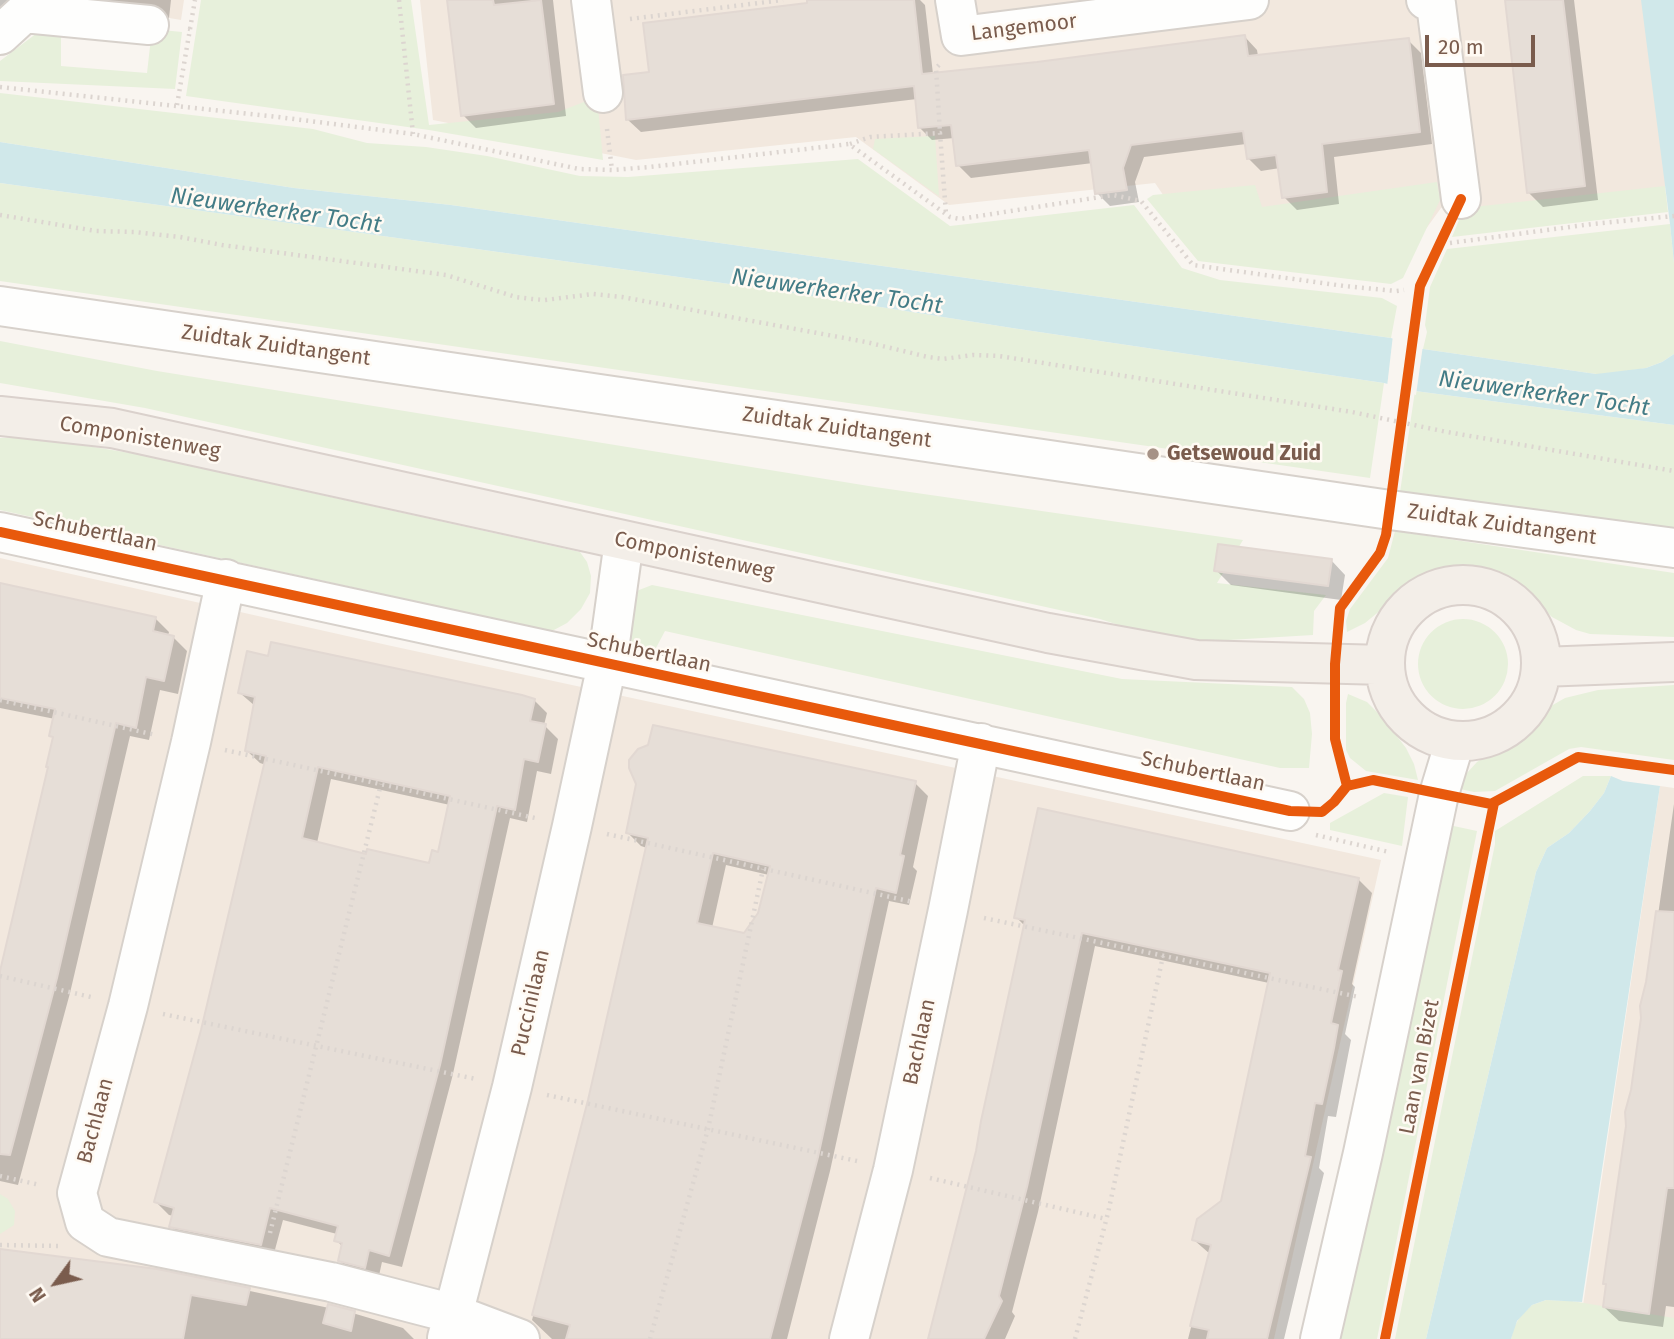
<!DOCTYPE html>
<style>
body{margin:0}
#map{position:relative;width:1674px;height:1339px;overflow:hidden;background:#f9f5f0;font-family:"Fira Sans",sans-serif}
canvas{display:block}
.north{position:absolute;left:21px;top:1248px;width:70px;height:70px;-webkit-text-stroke:5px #fffaf3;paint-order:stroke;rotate:237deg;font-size:19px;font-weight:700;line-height:28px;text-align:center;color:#7a5c4d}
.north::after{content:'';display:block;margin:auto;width:24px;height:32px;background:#7a5c4d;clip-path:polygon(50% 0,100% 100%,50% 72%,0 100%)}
.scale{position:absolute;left:1425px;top:35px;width:110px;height:32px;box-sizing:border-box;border:4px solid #7a5c4d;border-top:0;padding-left:9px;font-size:21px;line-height:24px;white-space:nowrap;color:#7a5c4d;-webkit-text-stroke:5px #fffaf3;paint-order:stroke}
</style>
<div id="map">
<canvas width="1674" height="1339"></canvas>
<div class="north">N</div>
<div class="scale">20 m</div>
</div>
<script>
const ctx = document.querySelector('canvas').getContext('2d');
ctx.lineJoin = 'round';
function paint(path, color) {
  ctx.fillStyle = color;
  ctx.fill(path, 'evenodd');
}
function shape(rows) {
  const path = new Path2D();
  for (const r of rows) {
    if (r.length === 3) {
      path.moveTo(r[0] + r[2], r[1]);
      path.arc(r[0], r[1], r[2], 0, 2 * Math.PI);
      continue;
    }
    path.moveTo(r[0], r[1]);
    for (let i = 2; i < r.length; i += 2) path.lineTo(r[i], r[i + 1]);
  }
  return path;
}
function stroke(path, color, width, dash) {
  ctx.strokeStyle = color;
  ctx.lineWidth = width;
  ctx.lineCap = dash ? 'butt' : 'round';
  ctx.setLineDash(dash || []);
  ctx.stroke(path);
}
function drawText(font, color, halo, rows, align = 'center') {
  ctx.font = font + ' "Fira Sans",sans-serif';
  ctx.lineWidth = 5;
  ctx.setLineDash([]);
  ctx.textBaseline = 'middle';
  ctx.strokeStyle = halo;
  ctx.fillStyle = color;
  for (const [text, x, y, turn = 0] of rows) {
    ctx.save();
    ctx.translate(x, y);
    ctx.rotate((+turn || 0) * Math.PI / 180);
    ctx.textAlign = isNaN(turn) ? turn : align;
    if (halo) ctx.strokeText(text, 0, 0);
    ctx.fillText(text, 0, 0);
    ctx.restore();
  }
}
const residential = shape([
 [65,0,184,0,181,20],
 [420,0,1674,0,1665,187,1469,209,1441,208,1423,233,1199,248,1155,183,949,205,856,137,636,160,433,120],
 [0,558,387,645,1381,860,1274,1339,0,1339],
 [1660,786,1674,788,1674,1339,1578,1339]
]);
const green = shape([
 [201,0,411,0,429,125,558,112,597,97,603,160,429,130,186,96],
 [152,29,182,32,175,89,0,81,0,61,37,33,61,36,61,66,147,73],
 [0,93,313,129,367,143,426,147,487,156,580,176,628,177,858,159,950,226,1134,205,1182,268,1220,280,1382,298,1397,306,1391,338,451,205,294,188,0,142],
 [935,136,939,196,873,149,875,139],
 [1437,182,1440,200,1403,278,1391,284,1198,261,1147,199,1153,195,1255,185,1262,207],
 [0,183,780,291,1012,328,1384,383,1370,478,0,281],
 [1665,186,1668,212,1452,237,1464,208],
 [1670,224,1674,263,1674,354,1662,362,1646,368,1603,375,1423,349,1427,332,1425,325,1430,287,1447,249],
 [0,341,157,371,875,487,1243,540,1217,583,1326,595,1314,611,1313,635,1195,642,1150,635,1100,619,145,408,0,383],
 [1415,391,1674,425,1674,533,1400,492],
 [34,437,136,454,580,552,587,562,591,576,590,593,581,609,567,623,552,631,0,510,0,438],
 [1395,531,1674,573,1674,637,1590,634,1576,630,1552,617,1516,585,1502,576,1480,570,1458,568,1438,571,1415,582,1365,623,1347,632,1346,621,1350,609,1388,558],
 [652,585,1122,679,1292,687,1304,699,1310,713,1312,734,1309,768,1280,768,665,631,649,661,637,654,621,613,626,595],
 [1463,664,45],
 [1674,685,1674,760,1581,747,1569,749,1495,791,1474,792,1460,789,1466,774,1477,762,1513,738,1551,706,1565,698,1598,690],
 [1348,694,1367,702,1383,718,1406,748,1414,764,1418,780,1366,771,1350,758,1346,750,1346,703],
 [1583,776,1611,776,1604,793,1590,811,1569,833,1547,848,1536,872,1426,1339,1395,1339,1495,844,1495,831],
 [1384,793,1408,797,1402,846,1330,830,1330,823],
 [1449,825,1477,831,1388,1284,1377,1339,1341,1339,1385,1146],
 [0,1194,8,1199,15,1211,14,1225,0,1234],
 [1546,1300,1572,1301,1674,1318,1674,1339,1511,1339,1514,1327,1521,1315,1532,1305]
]);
const water = shape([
 [1641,0,1674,0,1674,263,1670,224],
 [0,142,294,188,451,205,1391,338,1423,349,1596,374,1646,368,1662,362,1674,354,1674,425,1415,391,1384,383,1012,328,780,291,0,183],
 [1611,776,1623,781,1660,786,1582,1302,1546,1300,1532,1305,1517,1321,1511,1339,1426,1339,1536,872,1547,848,1569,833,1590,811,1604,793]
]);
const pier = shape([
 [1393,335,1423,345,1416,395,1387,387]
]);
const shadow = shape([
 [0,0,171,0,169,18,21,2,0,20],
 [449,0,553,0,566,116,476,128,463,115],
 [848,0,920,0,925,5,933,74,1038,64,1245,37,1257,50,1258,56,1408,40,1421,53,1432,144,1334,157,1339,204,1297,210,1284,197,1280,168,1261,171,1248,158,1246,144,1144,157,1135,182,1139,202,1110,206,1097,193,1093,163,971,178,958,165,954,138,932,140,919,127,917,99,641,132,628,120,651,74],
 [1507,0,1574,0,1598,200,1543,207,1528,192],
 [1331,560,1345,575,1341,600,1231,585,1216,570],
 [0,584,155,618,169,632,168,636,173,637,187,651,178,694,160,690,149,740,130,736,70,993,18,1185,0,1181,0,979,49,768,54,738,51,736,55,719,0,708],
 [240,693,534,700,547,713,544,725,558,739,551,774,537,771,527,822,510,818,452,1078,402,1267,382,1262,378,1280,353,1274,340,1261,343,1247,336,1240,337,1234,283,1220,273,1257,184,1239,171,1226,174,1216,169,1215,156,1202,203,1031,266,765,260,763,246,750,255,706],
 [331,779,450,805,439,854,431,865,367,856,317,843],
 [915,783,928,796,913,867,917,871,909,905,889,901,830,1171,787,1339,552,1339,532,1320,590,1100,647,848,641,846,628,833],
 [726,865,769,875,754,937,712,928],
 [1674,804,1674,1307,1666,1306,1663,1327,1619,1321,1604,1307,1607,1286,1605,1283],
 [1358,879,1372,893,1352,984,1355,987,1345,1034,1351,1040,1336,1117,1328,1116,1319,1168,1324,1173,1284,1339,1188,1339,1210,1254,1194,1240,1223,1202,1269,983,1095,946,1038,1212,1012,1312,1015,1316,1005,1339,930,1339,978,1151,1026,927,1016,917],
 [0,1251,157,1271,329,1308,329,1306,403,1328,414,1339,0,1339]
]);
const building = shape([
 [447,0,493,0,494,5,541,0,554,104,461,116,447,0],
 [807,0,914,0,922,74,1037,62,1245,35,1248,56,1409,38,1420,132,1322,144,1327,192,1282,198,1276,155,1247,159,1243,131,1131,145,1123,168,1127,190,1095,194,1089,150,956,166,951,125,918,128,914,86,626,120,623,75,649,72,643,23,807,3,807,0],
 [1505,0,1563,0,1585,186,1527,193,1505,0],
 [1218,544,1332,559,1328,586,1214,571,1218,544],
 [0,583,156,617,153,631,174,636,164,681,146,677,136,728,116,723,57,978,10,1155,0,1154,0,971,48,767,46,767,53,737,49,736,55,709,0,698,0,583],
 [271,642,522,695,535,699,530,721,546,724,538,762,524,759,515,810,497,806,440,1065,389,1256,369,1250,365,1268,338,1261,342,1243,334,1241,338,1226,270,1208,261,1245,169,1227,174,1208,154,1202,201,1030,266,756,245,751,255,697,238,693,247,651,268,656,271,642],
 [318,767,450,796,438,852,432,850,429,863,367,849,366,854,302,838,318,767],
 [653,725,916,781,900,855,904,856,896,893,876,888,818,1157,770,1339,566,1339,570,1325,532,1315,588,1100,648,838,626,833,636,784,629,768,629,760,638,749,648,745,653,725],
 [713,853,770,866,758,913,744,933,697,923,713,853],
 [1038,808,1359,878,1338,970,1342,971,1331,1023,1338,1025,1334,1048,1322,1104,1315,1103,1305,1156,1311,1157,1267,1339,1207,1339,1209,1330,1190,1326,1211,1245,1192,1240,1197,1219,1221,1201,1270,973,1082,933,1027,1187,999,1296,1002,1301,984,1339,928,1339,976,1151,981,1121,1025,920,1014,918,1038,808],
 [1656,911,1674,912,1674,1188,1667,1188,1649,1314,1603,1307,1606,1284,1603,1284,1626,1126,1625,1112,1631,1090,1641,1018,1640,1006,1646,982,1656,911],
 [0,1249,157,1269,250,1288,246,1305,191,1295,183,1339,0,1339,0,1249],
 [328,1304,355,1311,351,1331,323,1323,328,1304]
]);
const path = shape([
 [399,0,413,134],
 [630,19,783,0],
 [190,29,195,0],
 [939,65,936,68,940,133],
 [0,87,278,117,413,134,579,169,612,170,650,167,849,144,950,217,960,219,1113,195,1141,201,1193,265,1344,286,1396,291,1404,290],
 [177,105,190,29,185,28],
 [607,129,612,170],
 [850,144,870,137,940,133,946,214],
 [0,215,96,231,135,232,180,237,222,245,446,275,516,297,532,299,545,300,593,294,622,297,866,342,928,357,943,359,973,355,999,356,1352,412,1447,432,1674,471],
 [1450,243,1592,224,1674,216],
 [0,700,156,735],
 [225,750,535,818],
 [607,834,913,902],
 [1316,835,1389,852],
 [984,918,1359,997],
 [0,976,91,997],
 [163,1014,476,1079],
 [547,1095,857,1161],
 [0,1176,40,1185],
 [930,1178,1106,1219],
 [270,1233,381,784],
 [0,1245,59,1246],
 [650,1339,708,1129,763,869],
 [1075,1339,1108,1213,1163,956]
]);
const minor = shape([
 [591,0,603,93],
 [955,0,961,36,1249,0],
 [1426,0,1436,4,1461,199],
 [0,35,24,13,149,25],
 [0,306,1390,510,1674,548],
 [0,532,1290,811],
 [226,579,191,742,128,1006,77,1193,85,1222,108,1237,331,1282,454,1314,520,1339],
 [447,1338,512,1087,572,826,607,664,624,541],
 [849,1339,893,1170,948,910,981,743],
 [1320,1339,1363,1153,1439,794,1455,741]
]);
const major = shape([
 [0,416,112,428,1048,633,1196,660,1385,665],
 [1463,663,78],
 [1541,667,1674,662]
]);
const cycleway = shape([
 [1461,199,1420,286,1386,535,1380,553,1340,608,1335,664,1335,739,1347,786,1373,780,1491,804,1578,757,1674,770],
 [0,532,1290,811,1322,812,1334,802,1347,786],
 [1385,1339,1494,803]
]);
const markers = [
 [1153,454,7,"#a69286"]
];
const streetNames = [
 ["Langemoor",1024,28,-7],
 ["Zuidtak Zuidtangent",276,346,8],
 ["Zuidtak Zuidtangent",837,428,8],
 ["Componistenweg",140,438,10],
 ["Zuidtak Zuidtangent",1502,525,8],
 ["Schubertlaan",95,532,12],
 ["Componistenweg",694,556,12],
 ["Schubertlaan",649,653,12],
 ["Schubertlaan",1203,772,12],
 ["Puccinilaan",531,1003,-77],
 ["Bachlaan",920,1042,-78],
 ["Laan van Bizet",1420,1067,-79],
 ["Bachlaan",96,1121,-75]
];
const poiNames = [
 ["Getsewoud Zuid",1167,454]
];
const waterNames = [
 ["Nieuwerkerker Tocht",276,211,8],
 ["Nieuwerkerker Tocht",837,292,8],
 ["Nieuwerkerker Tocht",1544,394,8]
];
paint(residential, '#f2e8de');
paint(green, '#e7f0db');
paint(water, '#d0e8ea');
paint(pier, '#f9f5f0');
paint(shadow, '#0003');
paint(building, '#e6ded7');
stroke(building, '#e2d8d2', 2);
stroke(minor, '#d7d1cb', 42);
stroke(major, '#dad1cc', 42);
stroke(path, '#dcd5d0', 4.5, [2, 5]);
stroke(minor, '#fefefd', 38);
stroke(major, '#f3eee8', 38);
stroke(cycleway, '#e8590c', 10);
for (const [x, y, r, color] of markers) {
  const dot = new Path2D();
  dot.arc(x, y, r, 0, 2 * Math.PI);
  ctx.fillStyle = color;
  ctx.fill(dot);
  stroke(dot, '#fffaf3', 2.5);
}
drawText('21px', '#7a5c4d', '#fffaf3', streetNames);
drawText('bold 21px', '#7a5c4d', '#fffaf3', poiNames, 'left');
drawText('italic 23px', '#437c86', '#fffaf3', waterNames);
</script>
